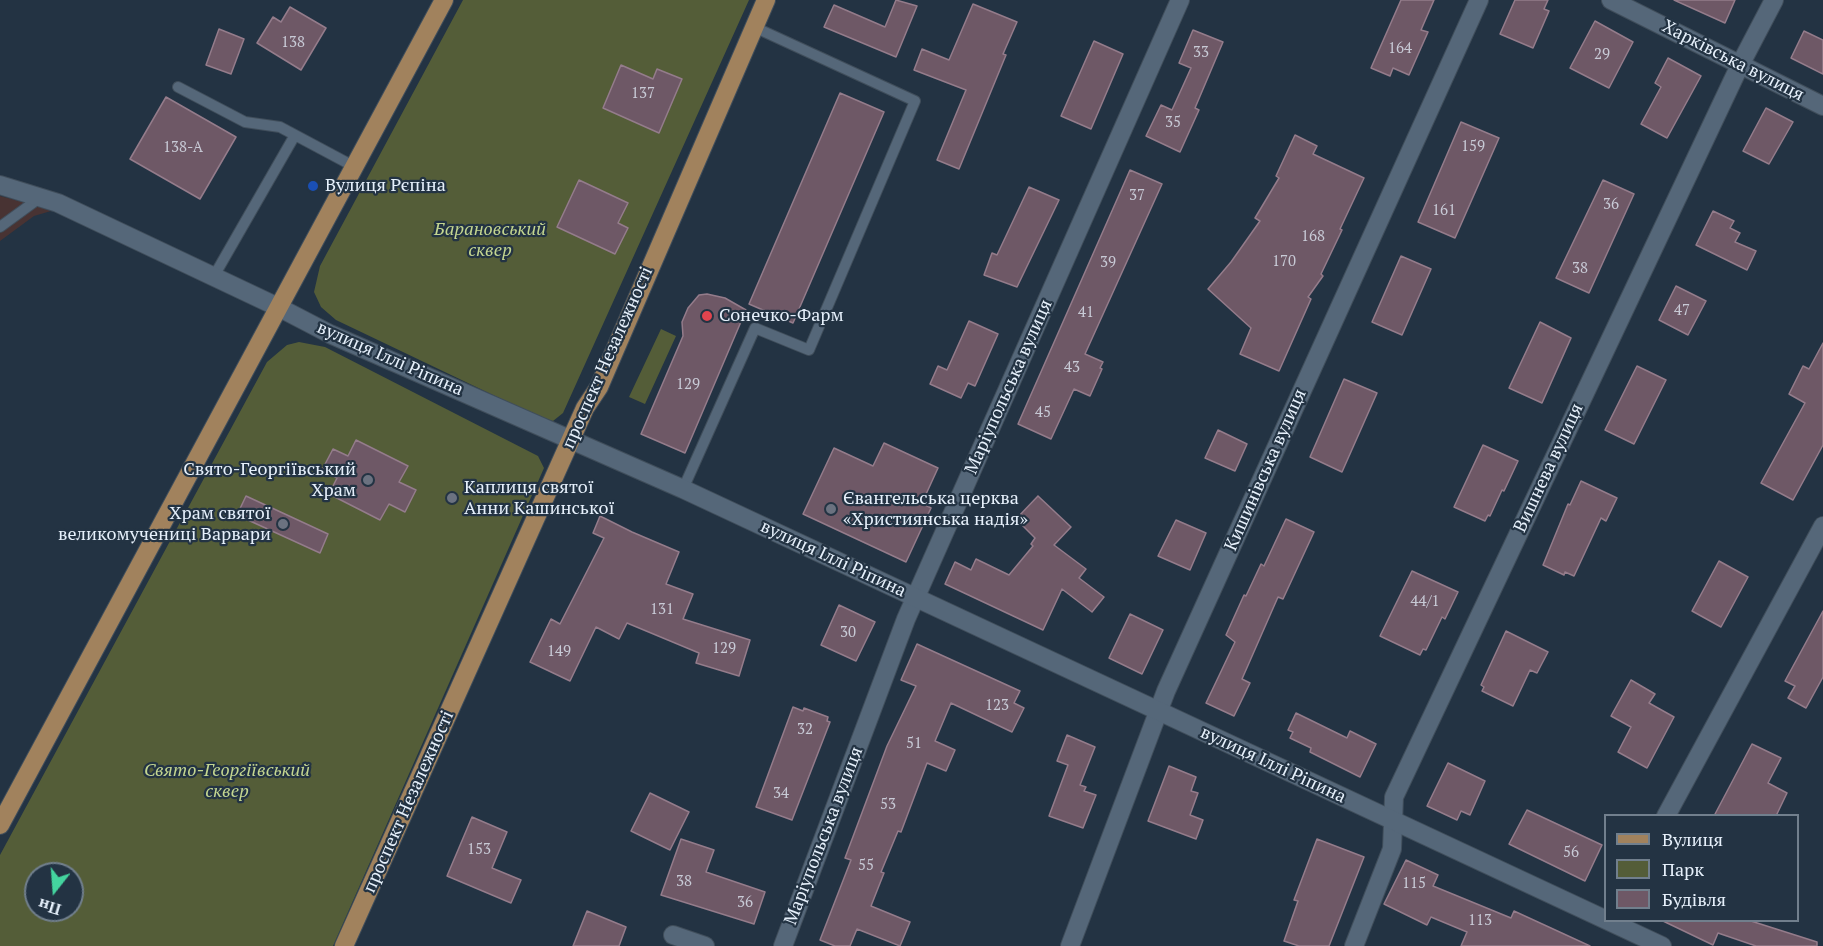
<!DOCTYPE html>
<meta charset="utf-8">
<style>
body{margin:0}
#map{position:relative;width:1823px;height:946px;overflow:hidden;background:#233343;font-family:"PT Serif",serif}
canvas{display:block}
.legend{position:absolute;left:1604px;top:814px;width:195px;height:108px;box-sizing:border-box;background:#233343;border:2px solid #717f8d;margin:0;padding:8px 10px;list-style:none;font-size:18px;color:#e6f0fb}
.legend li{display:flex;align-items:center;gap:12px;height:30px}
.legend b{width:30px;border:2px solid #717f8d}
.north{position:absolute;left:24px;top:862px;width:60px;height:60px;box-sizing:border-box;background:#233343;border:2px solid #717f8d;border-radius:50%;rotate:197deg;font-size:16px;font-weight:700;line-height:24px;text-align:center;color:#e6f0fb}
.north::after{content:'';display:block;margin:auto;width:21px;height:27px;background:#44d49f;clip-path:polygon(50% 0,100% 100%,50% 72%,0 100%)}
</style>
<div id="map">
<canvas width="1823" height="946"></canvas>
<ul class="legend">
<li><b style="height:8px;background:#a1825d"></b>Вулиця</li>
<li><b style="height:16px;background:#545d38"></b>Парк</li>
<li><b style="height:16px;background:#6e5866"></b>Будівля</li>
</ul>
<div class="north">Пн</div>
</div>
<script>
const g = document.querySelector('canvas').getContext('2d');
g.lineJoin = 'round';
function fill(path, color) { g.fillStyle = color; g.fill(path, 'evenodd'); }
const poly = rows => new Path2D(rows.map(r => 'M' + r).join(''));
function strokePath(path, color, width, dash) { g.strokeStyle = color; g.lineWidth = width; g.lineCap = dash ? 'butt' : 'round'; g.setLineDash(dash || []); g.stroke(path); }
function label(font, color, halo, rows, align = 'center') {
  g.font = font + ' "PT Serif",serif'; g.lineWidth = 4.5; g.setLineDash([]); g.textBaseline = 'middle'; g.strokeStyle = halo; g.fillStyle = color; for (const [text, x, y, turn = 0] of rows) {
    g.save(); g.translate(x, y); g.rotate((+turn || 0) * Math.PI / 180); g.textAlign = isNaN(turn) ? turn : align; if (halo) g.strokeText(text, 0, 0); g.fillText(text, 0, 0); g.restore();
  }
}
fill(poly([
 [0,196,31,204,51,211,34,216,0,241]
]), '#483333');
fill(poly([
 [463,0,749,0,563,413,553,421,539,417,336,320,321,307,314,292,320,266],
 [661,329,676,336,645,404,629,397],
 [299,342,325,347,538,456,544,468,333,946,0,946,0,855,267,362,287,345],
 [36,874,72,874,72,910,36,910]
]), '#545d38');
const building = poly([
 [896,0,917,6,896,57,824,27,834,5,885,27,896,0],
 [1401,0,1434,0,1421,30,1428,32,1409,75,1393,68,1390,76,1371,68,1401,0],
 [1515,0,1548,0,1544,9,1549,11,1533,48,1500,34,1515,0],
 [1674,0,1735,0,1725,23,1674,0],
 [973,4,1017,22,1003,54,1006,55,959,169,937,160,966,90,914,70,922,49,949,60,973,4],
 [290,7,326,28,301,70,257,43,273,17,281,22,290,7],
 [1595,21,1633,42,1609,88,1570,68,1595,21],
 [219,29,244,39,231,74,206,65,219,29],
 [1193,30,1223,42,1195,108,1199,110,1180,152,1146,136,1161,105,1172,110,1191,68,1179,63,1193,30],
 [1804,31,1823,40,1823,74,1791,58,1804,31],
 [1094,41,1123,54,1091,129,1061,116,1094,41],
 [1668,58,1701,76,1667,138,1641,124,1661,87,1655,83,1668,58],
 [621,65,653,79,657,69,682,79,659,133,603,108,621,65],
 [840,93,884,112,793,323,749,304,840,93],
 [166,97,236,137,200,199,130,159,166,97],
 [1766,108,1793,122,1769,164,1743,151,1766,108],
 [1461,122,1499,138,1455,238,1418,222,1461,122],
 [1295,135,1317,146,1313,154,1364,178,1340,229,1342,230,1321,274,1323,276,1308,297,1311,299,1279,371,1240,354,1251,328,1208,289,1231,262,1260,221,1255,218,1279,178,1276,176,1295,135],
 [1130,170,1162,184,1085,354,1103,362,1100,368,1102,369,1090,396,1074,389,1051,439,1018,424,1130,170],
 [579,180,628,203,618,223,628,228,615,254,557,227,579,180],
 [1603,180,1634,194,1589,293,1556,278,1603,180],
 [1029,187,1059,200,1017,287,984,275,992,253,997,255,1029,187],
 [1713,211,1734,221,1730,228,1740,233,1735,242,1756,251,1747,270,1696,245,1713,211],
 [1401,256,1431,269,1402,335,1372,322,1401,256],
 [1676,286,1706,301,1688,335,1659,320,1676,286],
 [707,294,725,298,746,310,685,453,641,434,683,336,682,322,688,308,699,295,707,294],
 [969,321,998,334,975,386,968,383,961,398,930,384,938,366,947,370,969,321],
 [1540,322,1571,338,1542,403,1509,388,1540,322],
 [1823,343,1823,445,1793,500,1761,483,1805,403,1789,394,1803,366,1809,369,1823,343],
 [1637,366,1666,380,1634,444,1605,430,1637,366],
 [1344,379,1377,393,1342,472,1310,457,1344,379],
 [1218,430,1247,444,1235,471,1205,458,1218,430],
 [356,440,408,466,399,482,416,490,405,512,389,504,380,520,329,494,337,478,322,470,333,449,348,456,356,440],
 [884,443,938,468,922,503,931,508,906,562,803,514,834,448,873,466,884,443],
 [1483,445,1518,461,1504,491,1502,490,1490,516,1488,515,1485,521,1454,507,1483,445],
 [1581,481,1617,498,1606,521,1601,518,1574,576,1565,572,1564,575,1543,565,1568,504,1570,505,1581,481],
 [246,496,328,534,320,553,237,515,246,496],
 [1038,496,1071,527,1054,545,1086,569,1079,578,1104,597,1092,612,1062,589,1043,630,945,584,955,562,971,570,976,559,1009,575,1033,546,1031,544,1035,538,1016,519,1038,496],
 [600,516,632,532,679,552,666,584,693,594,683,619,750,640,739,676,696,663,699,653,627,623,619,639,596,627,570,681,530,662,551,619,560,624,604,538,593,533,600,516],
 [1286,519,1314,532,1283,599,1278,597,1242,679,1250,683,1234,716,1206,703,1235,642,1226,635,1244,595,1246,596,1261,564,1264,566,1286,519],
 [1176,520,1206,533,1190,570,1158,556,1176,520],
 [1719,561,1748,577,1721,627,1692,611,1719,561],
 [1412,571,1458,592,1445,619,1442,617,1426,650,1423,649,1420,655,1380,636,1412,571],
 [839,605,875,622,856,661,821,645,839,605],
 [1823,611,1823,677,1806,708,1788,698,1795,686,1785,681,1823,611],
 [1130,614,1163,630,1142,674,1109,658,1130,614],
 [1506,631,1548,652,1537,673,1530,670,1513,706,1482,691,1484,687,1481,685,1506,631],
 [917,644,1020,691,1014,703,1024,708,1012,732,951,703,935,741,955,750,946,771,927,763,901,832,898,831,881,872,884,873,871,906,910,922,900,946,857,929,850,946,835,946,820,940,851,860,845,858,887,746,916,686,901,680,917,644],
 [1631,680,1655,694,1649,703,1674,717,1647,768,1618,752,1631,727,1611,716,1631,680],
 [793,707,803,711,804,708,828,717,827,721,830,722,792,820,756,807,793,707],
 [1296,713,1347,738,1350,731,1376,744,1360,777,1310,752,1311,748,1290,738,1293,732,1288,730,1296,713],
 [1067,735,1095,747,1080,785,1086,787,1084,791,1096,795,1083,828,1049,816,1068,765,1057,761,1067,735],
 [1752,744,1781,758,1768,783,1787,793,1776,816,1714,816,1752,744],
 [1448,763,1485,781,1470,815,1461,811,1457,820,1427,806,1448,763],
 [1169,766,1196,777,1191,791,1198,793,1190,815,1203,820,1196,839,1148,821,1169,766],
 [650,793,689,812,670,850,631,831,650,793],
 [1527,810,1602,845,1585,881,1509,844,1527,810],
 [472,817,507,832,492,868,521,880,511,903,447,876,472,817],
 [681,839,714,850,706,872,765,892,754,924,661,895,681,839],
 [1317,839,1364,857,1329,946,1299,946,1284,941,1298,901,1294,900,1317,839],
 [1406,860,1438,875,1433,886,1511,918,1514,911,1590,946,1461,946,1467,932,1431,917,1427,925,1384,904,1406,860],
 [587,911,626,927,619,946,573,946,587,911],
 [1663,921,1751,921,1817,942,1817,946,1756,946,1718,933,1713,945,1663,921]
]);
fill(building, '#6e5866');
strokePath(building, '#947c8b', 1.5);
const service = poly([
 [178,87,245,122,280,127,355,167],
 [0,227,41,197],
 [214,276,295,135],
 [683,489,755,328,809,350,915,101,754,27]
]);
const minor = poly([
 [1611,0,1823,106],
 [0,185,58,203,280,308],
 [1666,816,1823,526],
 [673,935,705,946],
 [783,946,906,619,1180,0],
 [1070,946,1166,691,1479,0],
 [1354,946,1392,849,1394,797,1740,65,1774,0]
]);
const tertiary = poly([
 [280,308,330,334,683,489,1662,946]
]);
const primary = poly([
 [0,825,444,0],
 [344,946,585,408,599,387,766,0]
]);
strokePath(service, '#404e5b', 12);
strokePath(minor, '#404e5b', 20);
strokePath(tertiary, '#404e5b', 20);
strokePath(primary, '#404e5b', 20);
strokePath(service, '#556779', 10);
strokePath(minor, '#556779', 18);
strokePath(tertiary, '#556779', 18);
strokePath(primary, '#a1825d', 18);
for (const [x, y, r, color] of [
 [313,186,6,"#1a4fb4"],
 [707,316,6,"#e0444e"],
 [368,480,6,"#6b7280"],
 [452,498,6,"#6b7280"],
 [831,509,6,"#6b7280"],
 [283,524,6,"#6b7280"]
]) { const dot = new Path2D(); dot.arc(x, y, r, 0, 2 * Math.PI); g.fillStyle = color; g.fill(dot); strokePath(dot, '#233343', 2); }
label('15px', '#c8cad6', null, [
 ["138",293,43],
 ["164",1400,49],
 ["33",1201,53],
 ["29",1602,55],
 ["137",643,94],
 ["35",1173,123],
 ["159",1473,147],
 ["138-А",183,148],
 ["37",1137,196],
 ["36",1611,205],
 ["161",1444,211],
 ["168",1313,237],
 ["170",1284,262],
 ["39",1108,263],
 ["38",1580,269],
 ["47",1682,311],
 ["41",1086,313],
 ["43",1072,368],
 ["129",688,385],
 ["45",1043,413],
 ["44/1",1425,602],
 ["131",662,610],
 ["30",848,633],
 ["129",724,649],
 ["149",559,652],
 ["123",997,706],
 ["32",805,730],
 ["51",914,744],
 ["34",781,794],
 ["53",888,805],
 ["153",479,850],
 ["56",1571,853],
 ["55",866,866],
 ["38",684,882],
 ["115",1414,884],
 ["36",745,903],
 ["113",1480,921]
]);
label('18px', '#e6f0fb', '#233343', [
 ["Харківська вулиця",1733,61,27],
 ["проспект Незалежності",608,358,-66],
 ["вулиця Іллі Ріпина",390,359,24],
 ["Маріупольська вулиця",1009,387,-66],
 ["Вишнева вулиця",1549,468,-65],
 ["Кишинівська вулиця",1266,470,-66],
 ["вулиця Іллі Ріпина",833,559,25],
 ["вулиця Іллі Ріпина",1273,765,25],
 ["проспект Незалежності",409,802,-66],
 ["Маріупольська вулиця",824,836,-69]
]);
label('18px', '#e6f0fb', '#233343', [
 ["Вулиця Рєпіна",325,186],
 ["Сонечко-Фарм",719,316],
 ["Свято-Георгіївський",356,470,"right"],
 ["Храм",356,491,"right"],
 ["Каплиця cвятої",464,488],
 ["Анни Кашинської",464,509],
 ["Євангельська церква",843,499],
 ["«Християнська надія»",843,520],
 ["Храм святої",271,514,"right"],
 ["великомучениці Варвари",271,535,"right"]
], 'left');
label('italic 18px', '#c4d690', '#233343', [
 ["Барановський",490,230],
 ["сквер",490,251],
 ["Свято-Георгіївський",227,771],
 ["сквер",227,792]
]);
</script>
